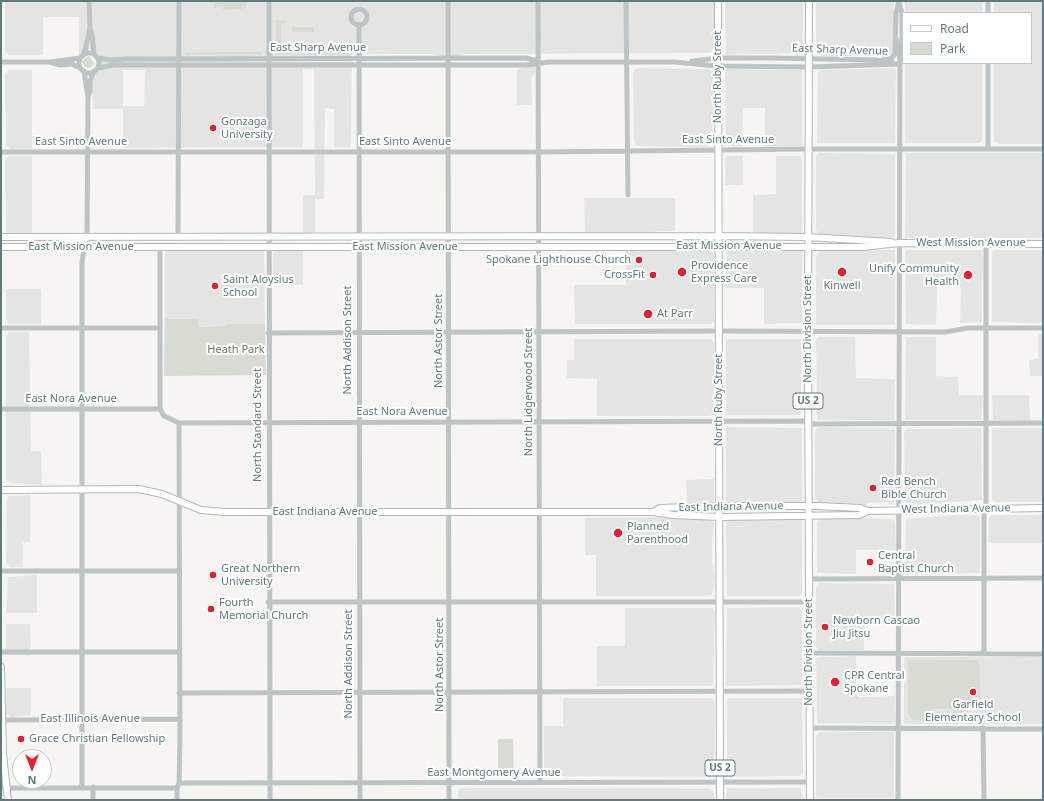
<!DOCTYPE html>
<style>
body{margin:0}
#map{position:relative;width:1044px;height:801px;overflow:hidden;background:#f6f5f2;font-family:"Noto Sans",sans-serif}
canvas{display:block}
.frame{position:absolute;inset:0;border:2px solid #5f7b7f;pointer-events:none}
.legend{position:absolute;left:902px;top:12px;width:130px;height:52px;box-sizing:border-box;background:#fff;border:1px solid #bfcacc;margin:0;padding:5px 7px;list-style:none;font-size:12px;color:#5f7b7f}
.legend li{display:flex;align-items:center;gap:8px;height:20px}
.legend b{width:20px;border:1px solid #bfcacc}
.north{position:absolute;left:12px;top:749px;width:40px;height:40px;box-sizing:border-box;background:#fff;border:1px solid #bfcacc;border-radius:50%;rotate:180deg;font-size:11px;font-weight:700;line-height:16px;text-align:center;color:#5f7b7f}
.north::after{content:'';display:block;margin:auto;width:14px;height:18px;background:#ed1b30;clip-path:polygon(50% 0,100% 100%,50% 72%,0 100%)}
</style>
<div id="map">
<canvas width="1044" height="801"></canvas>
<div class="frame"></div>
<ul class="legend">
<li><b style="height:5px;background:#fff"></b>Road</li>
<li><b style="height:11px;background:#d8dbd1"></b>Park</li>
</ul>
<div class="north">N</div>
</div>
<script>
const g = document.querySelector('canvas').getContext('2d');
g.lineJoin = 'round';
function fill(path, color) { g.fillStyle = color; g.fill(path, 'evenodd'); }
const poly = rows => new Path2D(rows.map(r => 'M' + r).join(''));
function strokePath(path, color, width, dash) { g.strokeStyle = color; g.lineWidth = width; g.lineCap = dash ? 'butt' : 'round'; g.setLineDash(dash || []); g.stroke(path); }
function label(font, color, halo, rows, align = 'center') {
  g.font = font + ' "Noto Sans",sans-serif'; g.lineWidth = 4; g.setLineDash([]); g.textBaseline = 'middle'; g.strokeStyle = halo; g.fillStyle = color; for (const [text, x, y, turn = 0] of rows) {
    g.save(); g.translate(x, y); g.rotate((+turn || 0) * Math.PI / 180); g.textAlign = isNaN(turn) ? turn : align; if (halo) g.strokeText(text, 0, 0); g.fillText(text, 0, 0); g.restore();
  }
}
fill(poly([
 [5,1,714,1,714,47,711,52,705,53,465,54,459,56,439,56,432,54,352,54,351,147,334,147,334,109,325,108,324,199,315,199,315,234,303,234,303,195,315,195,314,69,303,69,303,147,123,148,123,109,93,109,92,83,95,74,101,69,100,55,79,55,79,17,43,17,43,55,9,55,5,51],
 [123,70,145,70,144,106,123,106],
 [725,1,803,1,803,55,796,56,793,53,726,55],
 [816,1,894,1,894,52,891,56,822,56,818,54,816,51],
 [905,1,983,1,982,13,905,13],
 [994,1,1043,1,1043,144,999,144,994,141,994,63,1031,63,1031,13,994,13],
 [905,63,982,63,982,140,980,143,905,143],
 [529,67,535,67,535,73,531,78,532,105,517,105,517,69],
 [637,68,709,69,712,71,714,75,714,112,710,145,707,147,637,146,634,141,633,73],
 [893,68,896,70,895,143,817,143,818,72,823,70],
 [725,69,802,70,802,146,765,147,765,108,743,108,742,147,726,146],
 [9,70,32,70,32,149,10,149,6,145,5,74],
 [819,153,895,154,895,236,892,238,853,237,822,235,817,233,816,229,816,156],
 [906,153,1043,153,1043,238,905,238],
 [9,156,32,156,32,235,9,235,6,232,5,160],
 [727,156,743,156,743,185,726,185,725,157],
 [776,156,800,156,802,158,802,234,753,234,753,195,776,194],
 [584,198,675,198,675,231,585,234],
 [625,249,710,250,714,255,714,322,710,324,575,324,574,285,626,285],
 [727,249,802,251,802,323,764,324,764,288,725,288],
 [169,250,264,251,265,324,228,324,225,326,198,327,198,319,165,319,165,253],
 [276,250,303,250,303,285,273,285,273,254],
 [823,250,895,250,895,325,817,325,816,323,816,258,817,254],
 [906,250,983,250,982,322,960,323,961,288,959,286,937,285,936,325,906,324,905,252],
 [994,250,1043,250,1043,323,992,322,992,252],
 [6,289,41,289,41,324,8,324,6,319],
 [9,332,29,332,31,451,41,451,42,485,10,483,6,479,6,336],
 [1038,334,1043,334,1043,376,1030,376,1029,360,1038,359],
 [819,337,855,337,856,378,895,379,894,420,817,420,816,339],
 [906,337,936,337,936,376,958,377,959,395,983,395,982,420,905,420],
 [574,339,711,339,714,344,714,414,710,416,597,416,597,379,567,378,567,360,574,360],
 [728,339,801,339,801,415,726,415,726,340],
 [992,395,1029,395,1030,421,993,420],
 [728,427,802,428,802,503,726,503,726,428],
 [821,427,895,429,894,503,891,505,888,502,869,503,866,505,822,504,817,501,815,497,815,432,816,429],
 [910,428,913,429,981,428,982,500,910,505,905,503,904,432,906,429],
 [992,428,1043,428,1043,502,996,502,992,500],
 [714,479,714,499,712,502,709,504,687,505,686,480],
 [30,495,30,542,23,542,23,567,10,567,6,562,7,498,9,496],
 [955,515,977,515,980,517,980,573,905,574,906,519],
 [992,515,1043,515,1043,543,989,543,989,519],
 [659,517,711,520,714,523,712,543,712,563,715,577,713,594,710,596,596,596,596,555,585,555,585,518],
 [857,518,893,519,895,522,896,550,856,550,856,574,817,573,817,522,821,519],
 [728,519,802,520,802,594,799,596,727,596,726,520],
 [37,575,37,613,6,613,8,577],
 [819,583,894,584,895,621,864,621,864,650,818,650,816,648,816,586],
 [799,607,802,611,802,685,726,686,727,608],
 [625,608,712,608,715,613,713,685,710,686,597,686,597,646,625,646],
 [6,624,30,624,31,655,6,655],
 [856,656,856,691,858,697,895,696,895,723,892,724,817,723,816,658,820,657],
 [905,657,1043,657,1043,724,906,724,904,723,904,660],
 [6,688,31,688,31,715,11,717,6,714],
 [563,698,712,698,715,703,714,773,709,777,546,776,544,773,544,726,563,726],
 [727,698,802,698,803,773,801,776,727,777],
 [819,732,894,732,894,798,819,798,816,797,816,735],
 [461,788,708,788,714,792,714,800,458,800,458,791],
 [727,788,799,788,802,790,803,800,726,800]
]), '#e4e5e3');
fill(poly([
 [214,1,246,1,246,8,243,8,242,2,242,9,223,10,223,7,214,8],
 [276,20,287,21,286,23,281,24,281,43,284,47,321,48,326,45,331,47,331,51,276,51],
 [292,27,314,27,314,32,292,32],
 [262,52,260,56,256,54,191,54,186,56,185,54,185,53],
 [276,52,349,52,349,54,282,54,278,55],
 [89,56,95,64,89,68,85,67,82,62,85,58],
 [165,319,198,319,198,327,225,326,227,324,265,324,266,375,164,376],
 [908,660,979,660,981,709,931,709,931,720,913,720,908,714],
 [953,710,968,710,968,721,953,721],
 [498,739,513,739,514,776,498,777]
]), '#d8dbd1');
const major = poly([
 [718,1,720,800],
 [809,1,808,347,810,800],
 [1,237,720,236,808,237,891,242],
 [57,244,80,242,87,238],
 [1,247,862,247,899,243,1043,244],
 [1,490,139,489,162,494,201,510,224,512,653,512,673,515,720,517,859,515,868,511],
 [653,512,660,508,719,506,818,506,860,508,868,511,1043,508],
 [1,667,3,754,8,800]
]);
strokePath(major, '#afb8ba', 8);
strokePath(poly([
 [269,1,270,800],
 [448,1,449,800],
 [538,1,540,782],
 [626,1,628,195],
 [988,1,988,13],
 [899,3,902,13,902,57],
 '351 17a8 8 0 1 1 16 0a8 8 0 1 1-16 0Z',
 [359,24,360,800],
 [90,29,92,35,94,54],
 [896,39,899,49,900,64,898,800],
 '79 63a10 10 0 1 1 20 0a10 10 0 1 1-20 0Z',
 [84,54,90,29,89,1],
 [98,58,110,60,127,59,526,58,537,61],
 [884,59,891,59,895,54,896,13,899,1],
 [692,61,718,58,772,58,875,60,892,62],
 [1,62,50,62,60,65,72,64,80,68],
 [51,62,80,58],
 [98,68,113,65,527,65,549,62,674,62,718,66,808,67,900,64],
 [84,71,88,97,87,238],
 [88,97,90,91,90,81,94,71],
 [988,148,988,63],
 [1,152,539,152,808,149,1043,149],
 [178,238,179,1],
 [1,328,160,328],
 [268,333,720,331,945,332,968,328,1043,328],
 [1,409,160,409,164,416,179,423,808,421],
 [160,409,160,247],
 [808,424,1043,423],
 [984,508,984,653],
 [986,508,986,244],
 [1,571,179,571],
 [809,579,1043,578],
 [268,602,809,602],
 [1,652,179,652],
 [810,653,1043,654],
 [179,693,810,691],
 [3,720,179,719],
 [809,728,1043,729],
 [983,728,984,800],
 [179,783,809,782],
 [82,787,82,263,84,247],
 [1,788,177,788],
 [93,800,93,787],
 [177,800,177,788,179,783,180,739,179,423]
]), '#bcc4c5', 5);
strokePath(major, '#fff', 6);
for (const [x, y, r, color] of [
 [213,128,4,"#ed1b30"],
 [639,260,4,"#ed1b30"],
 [682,272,5,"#ed1b30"],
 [842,272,5,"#ed1b30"],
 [653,275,4,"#ed1b30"],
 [968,275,5,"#ed1b30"],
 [215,286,4,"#ed1b30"],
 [648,314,5,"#ed1b30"],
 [873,488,4,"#ed1b30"],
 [618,533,5,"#ed1b30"],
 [870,562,4,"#ed1b30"],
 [213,575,4,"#ed1b30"],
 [211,609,4,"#ed1b30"],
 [825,627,4,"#ed1b30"],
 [835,682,5,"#ed1b30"],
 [973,692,4,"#ed1b30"],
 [21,739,4,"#ed1b30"]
]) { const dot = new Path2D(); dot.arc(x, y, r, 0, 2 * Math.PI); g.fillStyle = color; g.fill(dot); strokePath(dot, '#fff', 1.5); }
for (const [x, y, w] of [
 [808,401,30],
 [720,768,30]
]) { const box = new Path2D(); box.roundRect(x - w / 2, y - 8, w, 16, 3); g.fillStyle = '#fff'; g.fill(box); strokePath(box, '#5f7b7f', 1); }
label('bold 10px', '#5f7b7f', null, [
 ["US 2",808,401],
 ["US 2",720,768]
]);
label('11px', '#5f7b7f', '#fff', [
 ["East Sharp Avenue",318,48],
 ["East Sharp Avenue",840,50,2],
 ["North Ruby Street",718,77,-90],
 ["East Sinto Avenue",728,140],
 ["East Sinto Avenue",81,142],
 ["East Sinto Avenue",405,142],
 ["West Mission Avenue",971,243],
 ["East Mission Avenue",729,246],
 ["East Mission Avenue",81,247],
 ["East Mission Avenue",405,247],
 ["North Division Street",808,329,-90],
 ["North Addison Street",348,340,-90],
 ["North Astor Street",439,341,-90],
 ["North Lidgerwood Street",529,392,-90],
 ["East Nora Avenue",71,399],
 ["North Ruby Street",719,400,-90],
 ["East Nora Avenue",402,412],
 ["North Standard Street",258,425,-90],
 ["East Indiana Avenue",731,507,-1],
 ["West Indiana Avenue",956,509,-1],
 ["East Indiana Avenue",325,512],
 ["North Division Street",809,652,-90],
 ["North Addison Street",349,664,-90],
 ["North Astor Street",440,665,-90],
 ["East Illinois Avenue",90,719],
 ["East Montgomery Avenue",494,773]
]);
label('11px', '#5f7b7f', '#fff', [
 ["Gonzaga",221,122],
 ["University",221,135],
 ["Spokane Lighthouse Church",631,260,"right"],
 ["Providence",691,266],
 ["Express Care",691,279],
 ["Unify Community",959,269,"right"],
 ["Health",959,282,"right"],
 ["CrossFit",645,275,"right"],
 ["Saint Aloysius",223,280],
 ["School",223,293],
 ["Kinwell",842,286,"center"],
 ["At Parr",657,314],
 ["Red Bench",881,482],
 ["Bible Church",881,495],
 ["Planned",627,527],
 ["Parenthood",627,540],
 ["Central",878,556],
 ["Baptist Church",878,569],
 ["Great Northern",221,569],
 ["University",221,582],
 ["Fourth",219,603],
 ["Memorial Church",219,616],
 ["Newborn Cascao",833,621],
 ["Jiu Jitsu",833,634],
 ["CPR Central",844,676],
 ["Spokane",844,689],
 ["Garfield",973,705,"center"],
 ["Elementary School",973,718,"center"],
 ["Grace Christian Fellowship",29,739]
], 'left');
label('11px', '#6b775e', '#fff', [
 ["Heath Park",236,350]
]);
</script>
